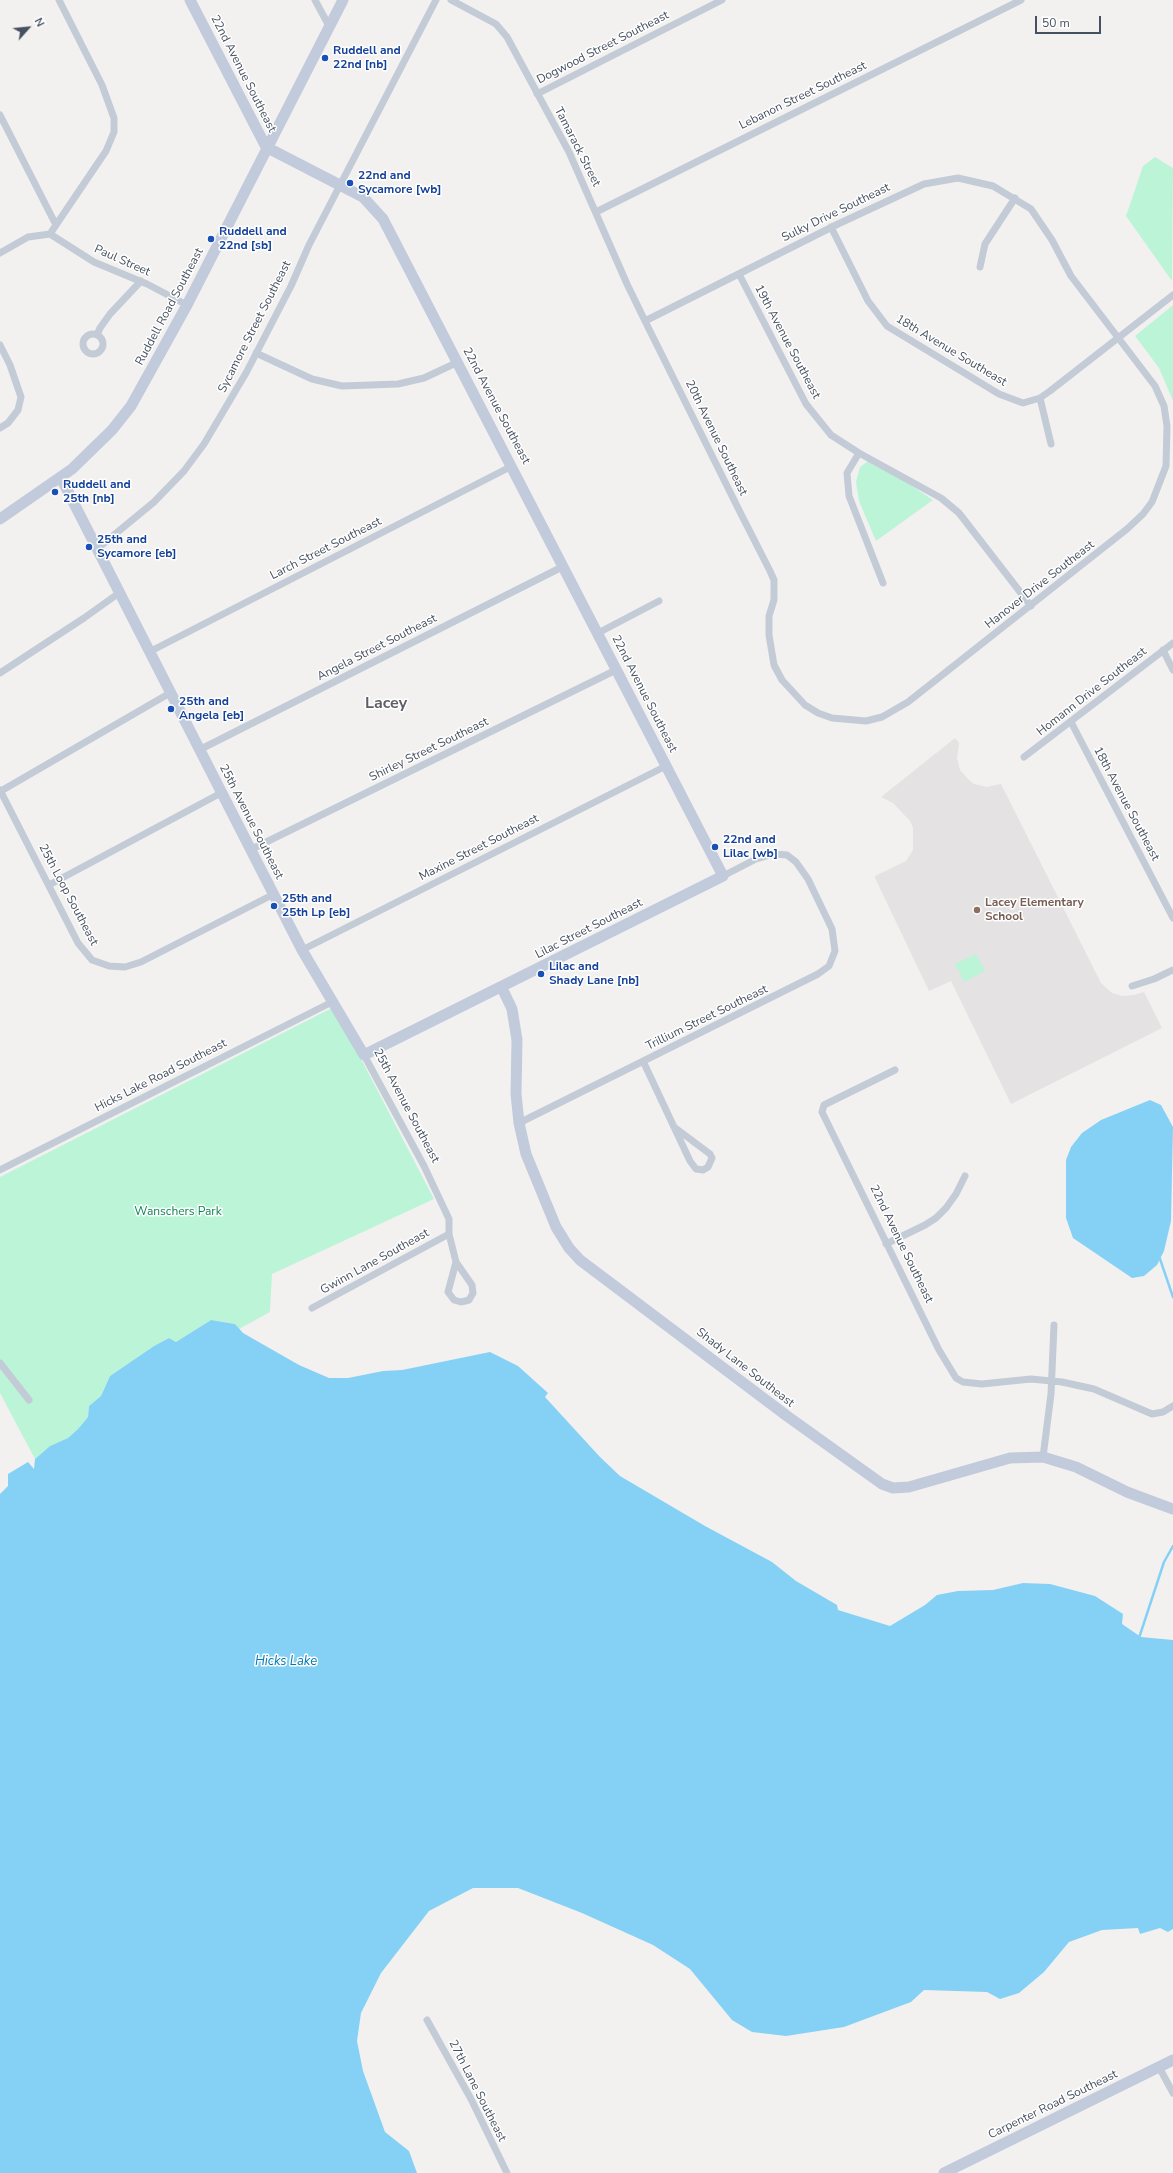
<!DOCTYPE html>
<style>
body{margin:0}
#map{position:relative;width:1173px;height:2173px;overflow:hidden;background:#f3f1f0;font-family:"Nunito Sans",sans-serif}
canvas{display:block}
.north{position:absolute;left:8px;top:8px;width:40px;height:40px;-webkit-text-stroke:3px #fff;paint-order:stroke;rotate:63deg;font-size:11px;font-weight:700;line-height:16px;text-align:center;color:#465160}
.north::after{content:'';display:block;margin:auto;width:14px;height:18px;background:#465160;clip-path:polygon(50% 0,100% 100%,50% 72%,0 100%)}
.scale{position:absolute;left:1035px;top:16px;width:66px;height:18px;box-sizing:border-box;border:2px solid #465160;border-top:0;padding-left:5px;font-size:12px;line-height:14px;white-space:nowrap;color:#465160;-webkit-text-stroke:3px #fff;paint-order:stroke}
</style>
<div id="map">
<canvas width="1173" height="2173"></canvas>
<div class="north">N</div>
<div class="scale">50 m</div>
</div>
<script>
const g = document.querySelector('canvas').getContext('2d');
g.lineJoin = 'round';
function fill(path, color) { g.fillStyle = color; g.fill(path, 'evenodd'); }
const poly = rows => new Path2D(rows.map(r => 'M' + r).join(''));
function strokePath(path, color, width, dash) { g.strokeStyle = color; g.lineWidth = width; g.lineCap = dash ? 'butt' : 'round'; g.setLineDash(dash || []); g.stroke(path); }
function label(font, color, halo, rows, align = 'center') {
  g.font = font + ' "Nunito Sans",sans-serif'; g.lineWidth = 3; g.setLineDash([]); g.textBaseline = 'middle'; g.strokeStyle = halo; g.fillStyle = color; for (const [text, x, y, turn = 0] of rows) {
    g.save(); g.translate(x, y); g.rotate((+turn || 0) * Math.PI / 180); g.textAlign = isNaN(turn) ? turn : align; if (halo) g.strokeText(text, 0, 0); g.fillText(text, 0, 0); g.restore();
  }
}
fill(poly([
 [955,738,959,743,957,758,960,770,969,780,974,784,987,787,1001,784,1101,983,1112,993,1122,996,1134,995,1144,992,1162,1028,1011,1104,951,981,929,991,875,878,875,876,906,861,913,850,913,828,910,821,893,803,881,797]
]), '#e4e2e2');
fill(poly([
 [1155,157,1173,168,1172,281,1126,216,1143,166],
 [1173,305,1173,401,1159,368,1135,336],
 [868,461,885,468,933,500,876,541,859,501,856,482,860,467],
 [976,954,985,971,964,982,955,964],
 [334,1007,434,1199,272,1274,270,1312,239,1329,235,1324,211,1320,176,1342,169,1338,154,1346,110,1376,101,1396,89,1406,88,1417,78,1429,68,1438,50,1446,35,1459,0,1393,0,1177]
]), '#bcf4d8');
fill(poly([
 [1150,1100,1161,1105,1173,1127,1171,1221,1164,1251,1157,1265,1144,1276,1132,1278,1073,1238,1066,1218,1066,1160,1071,1147,1082,1133,1101,1120],
 [211,1320,235,1324,243,1333,299,1365,329,1378,348,1378,383,1371,402,1370,490,1352,518,1366,548,1393,545,1397,600,1457,620,1476,705,1526,772,1562,796,1581,837,1605,838,1610,890,1626,925,1605,937,1595,958,1591,993,1590,1023,1583,1050,1584,1095,1596,1123,1614,1122,1624,1141,1637,1173,1640,1173,1929,1168,1932,1160,1928,1140,1934,1138,1928,1102,1930,1069,1942,1044,1972,1019,1993,1000,1999,987,1992,924,1990,911,2002,844,2027,786,2036,752,2032,732,2020,690,1969,653,1945,582,1913,518,1888,473,1888,429,1911,381,1973,361,2013,357,2041,363,2071,385,2132,409,2151,417,2173,0,2173,0,1494,8,1486,8,1474,28,1462,34,1469,35,1459,50,1446,68,1438,78,1429,88,1417,89,1406,101,1396,110,1376,154,1346,169,1338,176,1342]
]), '#85d1f5');
strokePath(poly([
 [1159,1256,1173,1297],
 [1139,1638,1164,1562,1173,1546]
]), '#85d1f5', 2.5);
strokePath(poly([
 [315,0,329,26],
 [451,0,496,24,507,37,569,152,627,284,645,321,741,514,770,571,774,580,774,600,769,616,769,635,774,665,782,680,805,705,818,713,832,718,866,721,882,717,908,702,1127,529,1143,514,1152,502,1166,466,1167,426,1164,406,1155,386,1071,276,1052,240,1031,209,993,186,958,178,924,184,838,224,645,321],
 [537,94,722,0],
 [0,115,56,225,50,234],
 [596,212,1021,0],
 [56,225,106,151,114,132,114,118,102,85,59,0],
 [831,227,868,301,887,326,999,394,1023,403,1040,398,1050,391,1173,295],
 [50,234,94,262,147,284,187,305],
 [0,253,28,237,50,234],
 [980,267,985,244,1015,198],
 [739,274,806,404,831,435,859,453,941,498,959,513,1031,606],
 '83 344a10 10 0 1 1 20 0a10 10 0 1 1-20 0Z',
 [97,335,100,328,110,314,141,281],
 [0,345,10,365,21,397,18,410,8,423,0,428],
 [256,353,312,379,342,386,398,384,424,378,458,362],
 [1040,398,1051,444],
 [859,453,847,473,849,496,883,583],
 [97,549,154,502,184,471,204,444,246,373,291,286,309,245,436,0],
 [598,633,659,601],
 [1163,650,1173,670],
 [149,652,512,466],
 [0,673,84,618,119,593],
 [1071,722,1173,918],
 [199,750,564,566],
 [1024,757,1173,643],
 [0,790,78,943,92,960,109,966,125,967,141,962,274,894],
 [1,791,170,693],
 [250,850,616,670],
 [49,885,221,793],
 [302,950,666,766],
 [1132,986,1154,979,1173,970],
 [364,1055,424,1166,449,1219,449,1234,456,1262,448,1292,454,1300,461,1302,469,1300,473,1293,472,1285,456,1262],
 [643,1061,690,1161,696,1169,703,1170,708,1167,712,1158,710,1154,674,1127],
 [895,1070,824,1105,822,1112,939,1350,956,1378,963,1382,982,1384,1031,1379,1062,1382,1094,1389,1152,1414,1163,1412,1173,1406],
 [519,1123,818,974,829,966,835,951,832,929,808,879,796,862,787,855,774,854,756,859,723,876],
 [0,1170,332,1002],
 [886,1244,925,1225,936,1218,946,1208,956,1194,965,1176],
 [312,1308,449,1234],
 [0,1363,29,1400],
 [1043,1457,1051,1394,1054,1325],
 [427,2020,471,2099,507,2173],
 [1159,2067,1173,2093]
]), '#c3cbd7', 7);
strokePath(poly([
 [61,478,302,950,364,1055,723,876,383,219,363,197,266,147,190,0],
 [0,519,72,469,112,430,131,406,187,305,343,0],
 [502,988,512,1009,517,1040,516,1094,519,1123,526,1154,556,1227,569,1248,580,1260,787,1416,882,1484,893,1488,909,1487,1010,1458,1043,1457,1076,1467,1127,1492,1173,1509],
 [944,2173,1173,2060]
]), '#c2cbdb', 11);
for (const [x, y, r, color] of [
 [325,58,4,"#1a4fb4"],
 [350,183,4,"#1a4fb4"],
 [211,239,4,"#1a4fb4"],
 [55,492,4,"#1a4fb4"],
 [89,547,4,"#1a4fb4"],
 [171,709,4,"#1a4fb4"],
 [715,847,4,"#1a4fb4"],
 [274,906,4,"#1a4fb4"],
 [977,910,4,"#8d6e63"],
 [541,974,4,"#1a4fb4"]
]) { const dot = new Path2D(); dot.arc(x, y, r, 0, 2 * Math.PI); g.fillStyle = color; g.fill(dot); strokePath(dot, '#fff', 1.5); }
label('12px', '#465160', '#fff', [
 ["Dogwood Street Southeast",603,48,-27],
 ["22nd Avenue Southeast",243,74,63],
 ["Lebanon Street Southeast",803,96,-26],
 ["Tamarack Street",577,147,63],
 ["Sulky Drive Southeast",836,213,-26],
 ["Paul Street",122,261,24],
 ["Ruddell Road Southeast",170,307,-62],
 ["Sycamore Street Southeast",255,327,-63],
 ["19th Avenue Southeast",787,342,62],
 ["18th Avenue Southeast",951,351,31],
 ["22nd Avenue Southeast",496,406,62],
 ["20th Avenue Southeast",716,438,64],
 ["Larch Street Southeast",326,549,-27],
 ["Hanover Drive Southeast",1040,585,-38],
 ["Angela Street Southeast",377,648,-27],
 ["Homann Drive Southeast",1092,692,-38],
 ["22nd Avenue Southeast",644,694,63],
 ["Shirley Street Southeast",429,750,-26],
 ["18th Avenue Southeast",1126,804,62],
 ["25th Avenue Southeast",251,822,63],
 ["Maxine Street Southeast",479,848,-27],
 ["25th Loop Southeast",68,895,62],
 ["Lilac Street Southeast",589,929,-27],
 ["Trillium Street Southeast",707,1018,-26],
 ["Hicks Lake Road Southeast",161,1076,-27],
 ["25th Avenue Southeast",406,1106,62],
 ["22nd Avenue Southeast",901,1244,64],
 ["Gwinn Lane Southeast",375,1262,-29],
 ["Shady Lane Southeast",745,1368,38],
 ["27th Lane Southeast",477,2091,63],
 ["Carpenter Road Southeast",1053,2105,-26]
]);
label('bold 12px', '#164399', '#fff', [
 ["Ruddell and",333,51],
 ["22nd [nb]",333,65],
 ["22nd and",358,176],
 ["Sycamore [wb]",358,190],
 ["Ruddell and",219,232],
 ["22nd [sb]",219,246],
 ["Ruddell and",63,485],
 ["25th [nb]",63,499],
 ["25th and",97,540],
 ["Sycamore [eb]",97,554],
 ["25th and",179,702],
 ["Angela [eb]",179,716],
 ["22nd and",723,840],
 ["Lilac [wb]",723,854],
 ["25th and",282,899],
 ["25th Lp [eb]",282,913],
 ["Lilac and",549,967],
 ["Shady Lane [nb]",549,981]
], 'left');
label('bold 12px', '#785e54', '#fff', [
 ["Lacey Elementary",985,903],
 ["School",985,917]
], 'left');
label('12px', '#0e8556', '#fff', [
 ["Wanschers Park",178,1212]
]);
label('italic 13px', '#0179b2', '#fff', [
 ["Hicks Lake",286,1662]
]);
label('bold 16px', '#5c6066', '#fff', [
 ["Lacey",386,704]
]);
</script>
